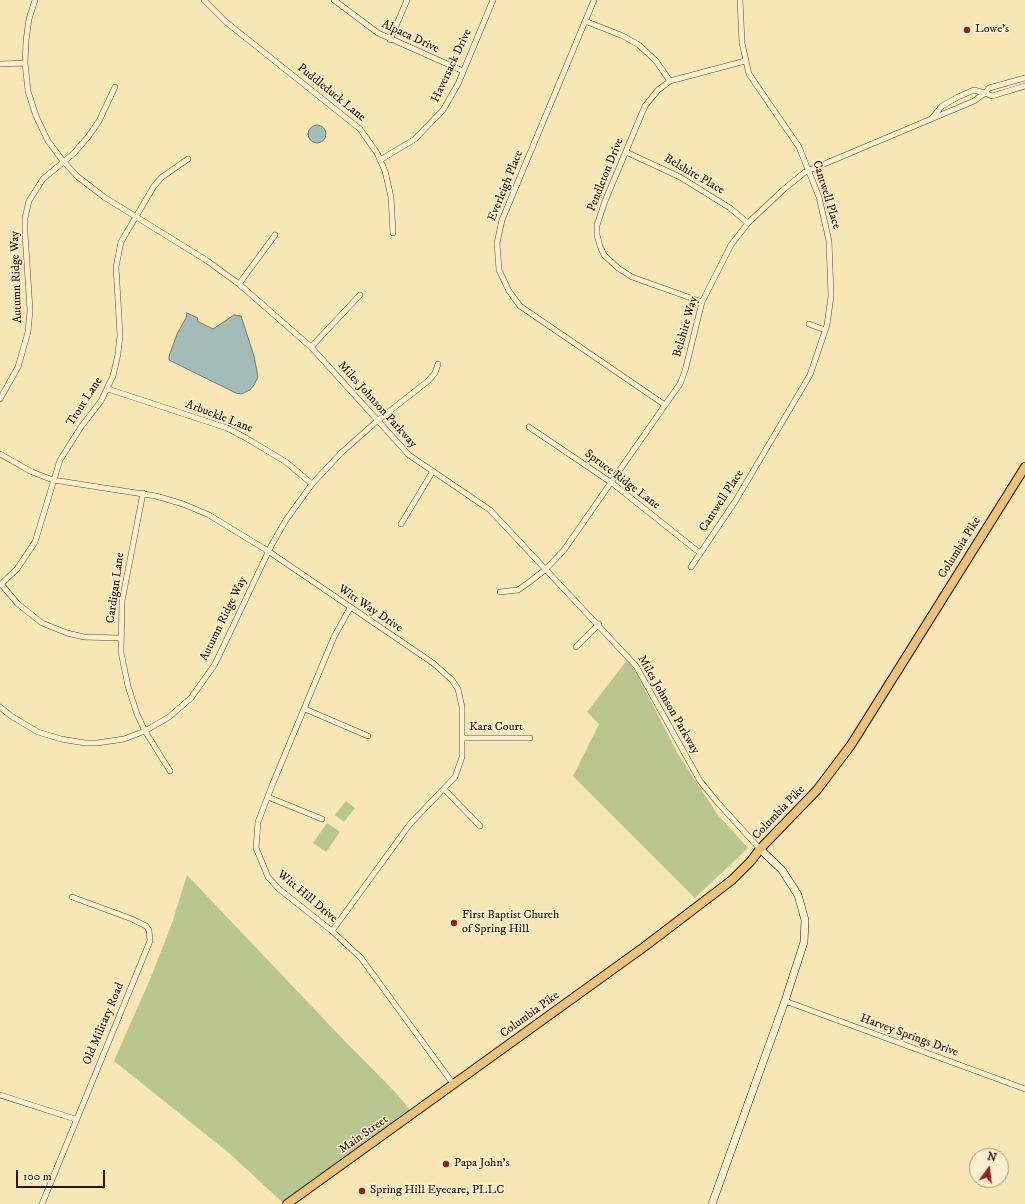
<!DOCTYPE html>
<style>
body{margin:0}
#map{position:relative;width:1025px;height:1204px;overflow:hidden;background:#f9e6b5;font-family:"IM FELL DW Pica",serif}
canvas{display:block}
.north{position:absolute;left:969px;top:1148px;width:40px;height:40px;box-sizing:border-box;background:#fbefcf;border:1px solid #a8977e;border-radius:50%;rotate:15deg;font-size:11px;font-weight:700;line-height:16px;text-align:center;color:#2c1205}
.north::after{content:'';display:block;margin:auto;width:14px;height:18px;background:#8f2418;clip-path:polygon(50% 0,100% 100%,50% 72%,0 100%)}
.scale{position:absolute;left:16px;top:1170px;width:89px;height:18px;box-sizing:border-box;border:2px solid #2c1205;border-top:0;padding-left:5px;font-size:12px;line-height:14px;white-space:nowrap;color:#2c1205;-webkit-text-stroke:3px #fbefcf;paint-order:stroke}
</style>
<div id="map">
<canvas width="1025" height="1204"></canvas>
<div class="north">N</div>
<div class="scale">100 m</div>
</div>
<script>
const g = document.querySelector('canvas').getContext('2d');
g.lineJoin = 'round';
function fill(path, color) { g.fillStyle = color; g.fill(path, 'evenodd'); }
const poly = rows => new Path2D(rows.map(r => 'M' + r).join(''));
function strokePath(path, color, width, dash) { g.strokeStyle = color; g.lineWidth = width; g.lineCap = dash ? 'butt' : 'round'; g.setLineDash(dash || []); g.stroke(path); }
function label(font, color, halo, rows, align = 'center') {
  g.font = font + ' "IM FELL DW Pica",serif'; g.lineWidth = 3; g.setLineDash([]); g.textBaseline = 'middle'; g.strokeStyle = halo; g.fillStyle = color; for (const [text, x, y, turn = 0] of rows) {
    g.save(); g.translate(x, y); g.rotate((+turn || 0) * Math.PI / 180); g.textAlign = isNaN(turn) ? turn : align; if (halo) g.strokeText(text, 0, 0); g.fillText(text, 0, 0); g.restore();
  }
}
fill(poly([
 [627,660,637,674,678,754,718,815,748,848,695,898,573,776,599,724,587,712],
 [346,801,355,808,344,822,335,815],
 [327,823,340,832,326,852,313,843],
 [187,875,338,1034,397,1094,410,1110,282,1202,229,1153,114,1061,151,977,172,923]
]), '#bac690');
const water = poly([
 '308 134a9 9 0 1 1 18 0a9 9 0 1 1-18 0Z',
 [187,313,198,318,197,321,213,329,234,315,241,316,254,356,258,377,254,385,250,390,241,394,236,393,169,360,169,356,177,334,186,318,187,313]
]);
fill(water, '#a4bcb9');
strokePath(water, '#747871', 1);
const minor = poly([
 [35,0,29,19,26,41,25,63,28,91,36,116,48,141,63,161,78,177,104,197,206,260,239,284,311,347,409,455,490,510,636,666,700,781,718,803,760,849],
 [204,0,226,22,360,129,377,153,385,171,391,197,393,233],
 [334,0,378,33,463,71],
 [594,0,502,220,497,243,499,270,509,291,520,306,665,405],
 [585,21,623,36,639,45,656,61,670,81],
 [390,40,407,0],
 [0,64,25,63],
 [932,118,942,106,958,97,974,90,985,93,989,88,1025,78],
 [626,152,680,177,730,208,748,223],
 [380,160,415,139,443,110,458,84,493,0],
 [239,284,275,235],
 [702,302,632,277,618,268,604,255,600,246,597,235,597,225,605,201,645,106,658,90,670,81,745,61],
 [809,324,825,330],
 [311,347,360,295],
 [108,389,227,428,246,438,286,462,312,484],
 [0,399,18,367,28,332,30,310,25,233,25,218,29,201,43,179,74,153,88,137,99,121,115,87],
 [529,427,612,483,700,553],
 [0,454,32,472,53,480,156,496,183,504,209,515,268,551,433,663,452,680,458,689,462,707,462,757,455,777,410,824,332,931],
 [143,493,122,601,121,652,128,686,137,714,145,731,170,771],
 [401,524,433,471],
 [691,567,736,500,810,375,827,325,831,296,829,241,819,197,799,147,749,74,742,43,740,0],
 [1,584,18,604,42,623,67,633,84,637,120,638],
 [0,585,17,569,35,542,60,460,81,427,101,401,113,376,118,354,120,335,116,267,121,242,154,186,162,177,188,159],
 [500,592,518,590,528,583,545,570,564,550,665,405,680,384,685,371,702,302,731,245,748,223,783,190,805,172,974,101,985,93,992,96,1025,86],
 [350,608,334,637,273,783,258,822,256,848,268,877,279,889,332,931,361,958,454,1085],
 [576,647,599,624],
 [0,707,11,716,38,732,61,739,85,743,97,743,124,739,145,731,169,717,191,698,215,664,271,546,286,520,312,484,341,453,377,421,428,381,435,373,438,364],
 [305,709,368,736],
 [463,738,530,738],
 [444,789,480,826],
 [268,797,322,819],
 [785,1001,1025,1089],
 [0,1095,75,1119],
 [42,1204,150,941,149,930,146,926,132,919,72,897]
]);
const secondary = poly([
 [712,1204,785,1001,804,942,805,920,798,895,782,870,760,849]
]);
const primary = poly([
 [287,1204,644,947,732,880,751,861,760,849,817,790,851,745,1025,467]
]);
strokePath(minor, '#5f4731', 6);
strokePath(secondary, '#2c1205', 8);
strokePath(primary, '#2c1205', 10);
strokePath(minor, '#fbefcf', 5);
strokePath(secondary, '#fbefcf', 7);
strokePath(primary, '#ecc37a', 8);
for (const [x, y, r, color] of [
 [967,30,4,"#8f2418"],
 [454,923,4,"#8f2418"],
 [446,1164,4,"#8f2418"],
 [362,1191,4,"#8f2418"]
]) { const dot = new Path2D(); dot.arc(x, y, r, 0, 2 * Math.PI); g.fillStyle = color; g.fill(dot); strokePath(dot, '#fbefcf', 1.5); }
label('12px', '#2c1205', '#fbefcf', [
 ["Lowe's",975,30],
 ["First Baptist Church",462,916],
 ["of Spring Hill",462,930],
 ["Papa John's",454,1164],
 ["Spring Hill Eyecare, PLLC",370,1191]
], 'left');
label('12px', '#2c1205', '#fbefcf', [
 ["Alpaca Drive",410,37,25],
 ["Haversack Drive",452,66,-65],
 ["Puddleduck Lane",331,93,39],
 ["Pendleton Drive",606,175,-68],
 ["Belshire Place",694,175,30],
 ["Everleigh Place",506,186,-68],
 ["Cantwell Place",826,195,73],
 ["Autumn Ridge Way",17,277,-92],
 ["Belshire Way",686,327,-74],
 ["Trout Lane",85,402,-57],
 ["Miles Johnson Parkway",377,405,48],
 ["Arbuckle Lane",219,417,21],
 ["Spruce Ridge Lane",622,480,37],
 ["Cantwell Place",722,501,-57],
 ["Columbia Pike",960,548,-58],
 ["Cardigan Lane",116,588,-82],
 ["Witt Way Drive",370,609,34],
 ["Autumn Ridge Way",224,619,-64],
 ["Miles Johnson Parkway",668,705,60],
 ["Kara Court",496,728],
 ["Columbia Pike",779,813,-46],
 ["Witt Hill Drive",307,897,40],
 ["Columbia Pike",530,1015,-36],
 ["Old Military Road",104,1024,-67],
 ["Harvey Springs Drive",909,1036,20],
 ["Main Street",364,1135,-35]
]);
</script>
